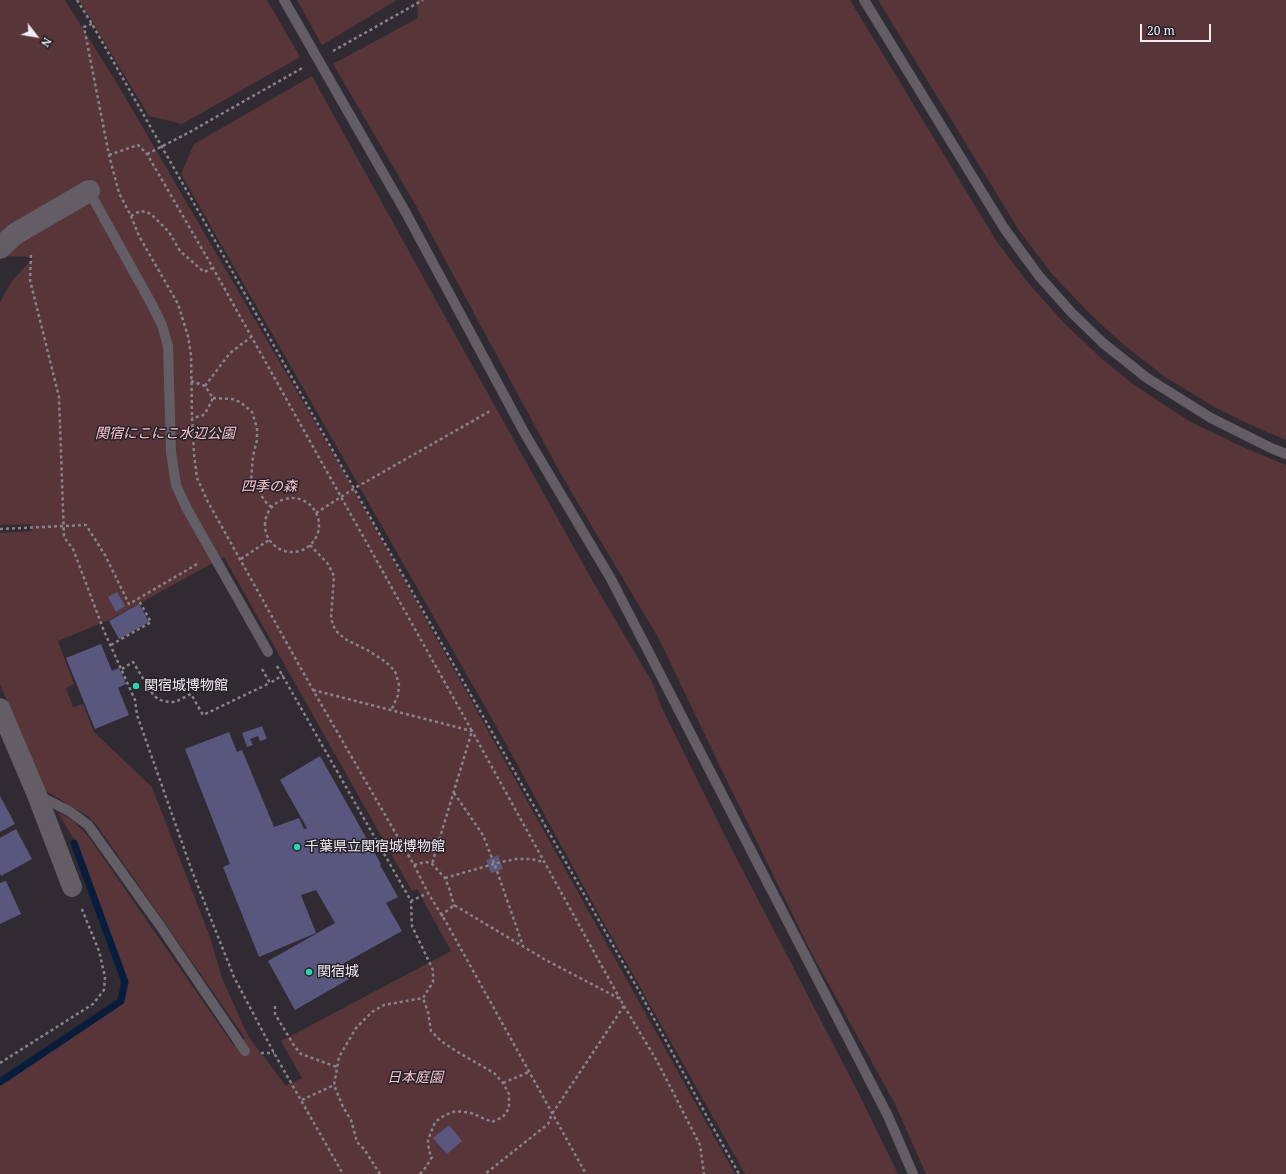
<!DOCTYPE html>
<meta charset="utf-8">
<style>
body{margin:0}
#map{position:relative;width:1286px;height:1174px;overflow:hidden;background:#302b32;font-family:"Noto Serif",serif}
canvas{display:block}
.north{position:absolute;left:16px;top:16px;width:40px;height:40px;-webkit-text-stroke:3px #262128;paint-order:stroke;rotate:121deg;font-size:11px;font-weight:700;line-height:16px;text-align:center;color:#f1edf2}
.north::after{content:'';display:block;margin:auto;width:14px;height:18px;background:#f1edf2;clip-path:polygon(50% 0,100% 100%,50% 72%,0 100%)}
.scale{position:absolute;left:1140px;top:24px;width:71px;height:18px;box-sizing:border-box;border:2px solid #f1edf2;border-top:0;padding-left:5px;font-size:12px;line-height:14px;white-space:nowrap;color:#f1edf2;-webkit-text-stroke:3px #262128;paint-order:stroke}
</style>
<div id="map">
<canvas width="1286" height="1174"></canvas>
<div class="north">N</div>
<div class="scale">20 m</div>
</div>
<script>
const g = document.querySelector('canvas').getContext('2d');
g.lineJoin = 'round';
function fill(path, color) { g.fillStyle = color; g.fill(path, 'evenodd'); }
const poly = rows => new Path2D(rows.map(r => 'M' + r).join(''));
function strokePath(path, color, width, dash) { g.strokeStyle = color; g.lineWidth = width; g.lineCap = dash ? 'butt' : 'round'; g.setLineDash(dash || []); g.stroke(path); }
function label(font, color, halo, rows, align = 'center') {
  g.font = font + ' "Noto Serif","Noto Sans JP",serif'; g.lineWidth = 3; g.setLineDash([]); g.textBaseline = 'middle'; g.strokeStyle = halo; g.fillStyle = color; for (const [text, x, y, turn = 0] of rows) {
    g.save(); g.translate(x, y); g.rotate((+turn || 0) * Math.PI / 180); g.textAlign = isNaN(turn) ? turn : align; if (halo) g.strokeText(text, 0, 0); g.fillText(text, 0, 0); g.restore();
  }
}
fill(poly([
 [0,0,65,0,118,85,345,474,735,1174,0,1174,0,1080,122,1001,126,982,74,843,76,842,58,813,68,817,75,822,88,836,234,1046,245,1038,98,827,89,817,46,791,36,772,0,684,0,533,32,531,31,524,0,525,0,302,12,281,34,257,0,256],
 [224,557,412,891,417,889,451,951,281,1041,302,1078,286,1086,248,1036,222,978,210,937,152,787,94,732,83,704,73,707,66,688,74,684,58,641,109,620],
 [79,0,267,0,300,57,182,124,149,116],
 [297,0,397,0,322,45],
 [417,0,850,0,997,242,1030,285,1064,323,1101,358,1133,384,1189,421,1245,448,1286,465,1286,1174,926,1174,895,1104,813,956,728,783,659,639,562,476,415,204,333,64,418,18],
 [878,0,1286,0,1286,440,1251,425,1216,408,1165,377,1124,345,1090,314,1053,275,1020,232],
 [312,76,453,331,596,587,652,682,661,706,724,834,858,1092,898,1174,745,1174,591,900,500,733,181,174,194,144]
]), '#573539');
strokePath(poly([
 [0,1082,121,1001,125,982,74,843]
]), '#081d3b', 7);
fill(poly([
 [117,592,125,606,116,612,108,597],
 [139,604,149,622,119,639,109,621],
 [101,644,112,671,119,668,126,684,118,688,129,715,95,729,66,658],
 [262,726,267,739,260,741,258,736,250,739,253,745,247,747,242,733],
 [229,732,237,752,242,750,274,827,299,818,304,829,307,828,280,780,320,756,381,864,380,865,398,897,386,903,402,931,341,965,349,979,295,1010,268,961,335,923,316,890,301,895,316,933,259,957,223,867,230,864,185,749],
 [0,796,15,824,0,832],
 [16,829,32,859,1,876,0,873,0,838],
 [498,855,503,869,491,873,486,860],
 [6,881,21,914,0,924,0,883],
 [449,1125,462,1141,447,1154,433,1138]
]), '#59577e');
strokePath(poly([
 [77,0,92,24,204,221,388,549,639,991,705,1113,739,1174],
 [92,24,84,27,109,155,119,193,131,216,139,236,178,304,188,336,191,355,192,418,194,454,197,478,208,502,313,690,414,865,428,893,446,922,586,1174],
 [333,51,423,0],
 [147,154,188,133,304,67],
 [109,155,138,145,147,154,213,268,472,731,432,864],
 [131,216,140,211,147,212,152,215,169,232,180,251,204,272,213,268],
 [31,255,30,280,59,397,64,537,73,549,104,631,135,700,137,715,192,871,234,977,274,1053,343,1174],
 [191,381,205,386,213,398,205,414,201,416,192,418],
 [205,386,230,353,251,337],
 [213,398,232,399,240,402,252,412,257,428,257,440,253,456,251,481,268,505,272,507],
 '265 525a27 27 0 1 1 54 0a27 27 0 1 1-54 0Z',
 [316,513,355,488,492,410],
 [0,529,86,525,105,555,129,604,199,563],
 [310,545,328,564,334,576,331,618,335,630,345,639,369,651,386,662,395,671,399,685,398,695,391,711],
 [241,559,269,540],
 [111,645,151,622,138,599],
 [277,666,411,901,428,893],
 [122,669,133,662,150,690,154,696,160,700,169,702,175,702,191,694,203,715,270,683],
 [262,669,270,683,283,675],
 [313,690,472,731,620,999],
 [454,793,483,835,497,871,523,946],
 [414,865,426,862,432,864,445,878,449,888,454,905,453,906],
 [445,878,501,862,516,859,531,859,544,862],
 [443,916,442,915,454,905,544,959,620,999,624,1006,552,1114,548,1124,485,1174],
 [275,1006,275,1014,295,1047,301,1054,337,1067],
 [624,1006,657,1061,700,1145,704,1174],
 [261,1053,274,1053],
 [0,1063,93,1004,104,990,105,977,99,951,81,907],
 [503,1083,529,1072],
 [302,1100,334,1085],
 [380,1174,364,1149,357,1142,351,1120,343,1107,334,1085,339,1057,356,1028,372,1012,384,1005,423,998,433,982,433,970,412,926,411,901],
 [420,1174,426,1167,432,1157,429,1151,428,1140,435,1122,445,1115,456,1111,471,1113,492,1122,503,1117,509,1108,509,1094,503,1083,494,1073,456,1051,441,1041,431,1031,428,1012,423,998]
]), '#89848b', 2.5, [3, 3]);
strokePath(poly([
 [284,0,406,213,525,434,611,579,888,1116,913,1174],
 [864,0,1004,228,1039,276,1071,312,1103,343,1147,378,1211,418,1271,448,1286,454],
 [89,191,151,303,162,325,168,346,171,452,176,485,186,507,268,652],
 [39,796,69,811,88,825,161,927,245,1051]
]), '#635d66', 10);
strokePath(poly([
 [0,708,37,795,72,887]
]), '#635d66', 20);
strokePath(poly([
 [0,248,15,234,89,191]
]), '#635d66', 22);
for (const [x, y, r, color] of [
 [136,686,4,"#2cd5ab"],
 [297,847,4,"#2cd5ab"],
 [309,972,4,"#2cd5ab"]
]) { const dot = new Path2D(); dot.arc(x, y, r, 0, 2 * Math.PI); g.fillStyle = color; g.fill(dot); strokePath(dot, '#262128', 1.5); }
label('italic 14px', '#f7c6cb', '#262128', [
 ["関宿にこにこ水辺公園",165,434],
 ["四季の森",269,487],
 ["日本庭園",415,1078]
]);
label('14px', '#f1edf2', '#262128', [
 ["関宿城博物館",144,686],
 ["千葉県立関宿城博物館",305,847],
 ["関宿城",317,972]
], 'left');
</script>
